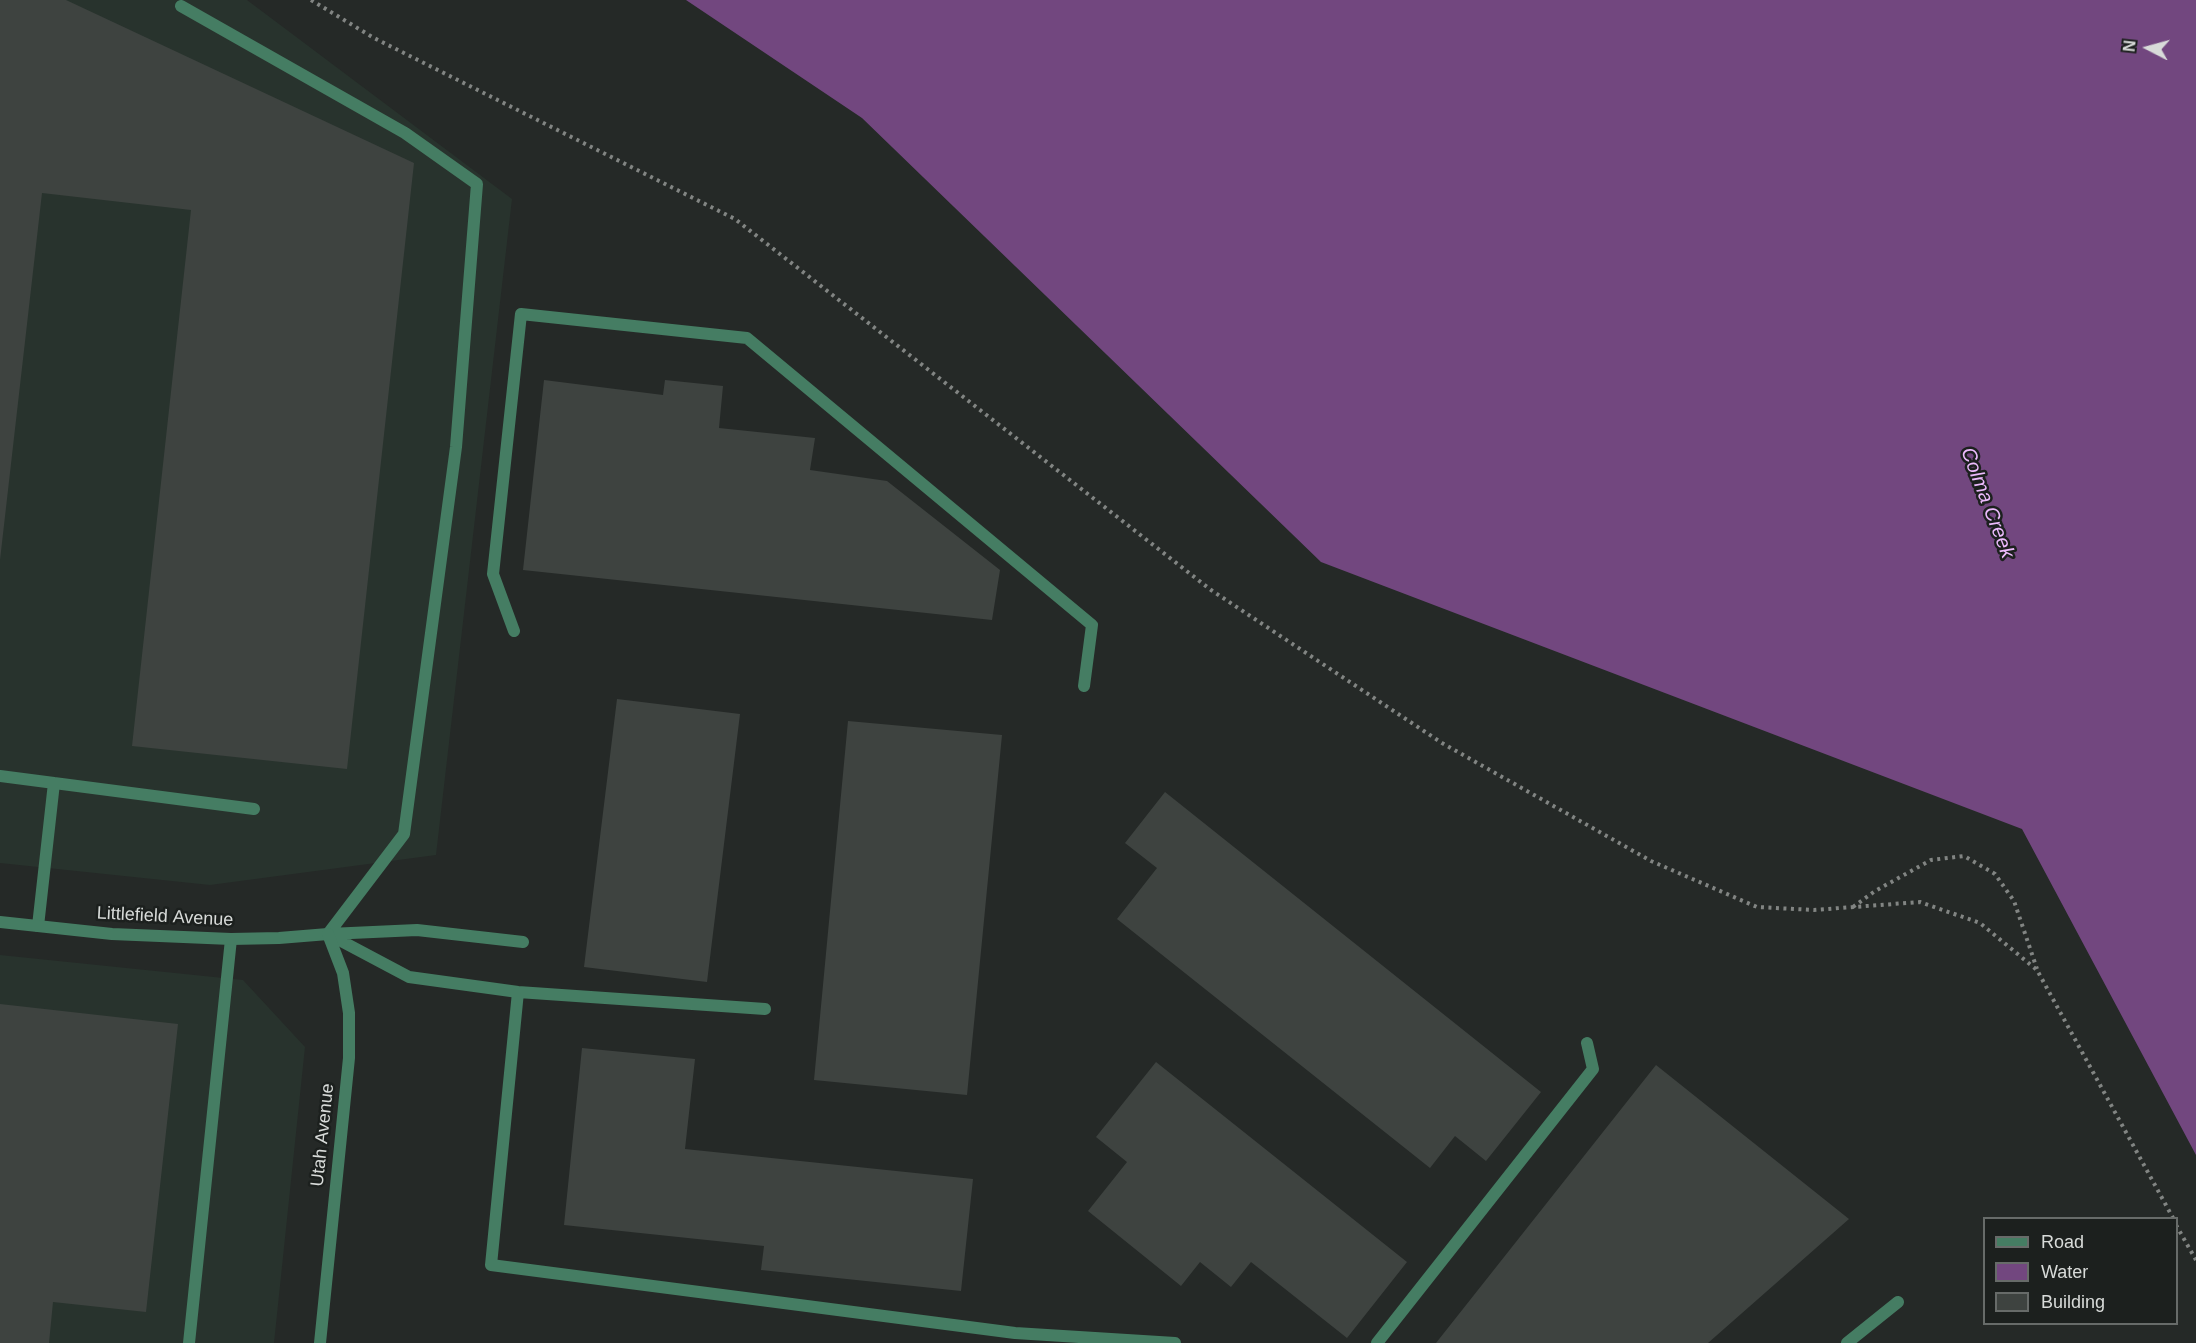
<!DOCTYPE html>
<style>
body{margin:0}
#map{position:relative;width:2196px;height:1343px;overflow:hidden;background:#252927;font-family:Helvetica,sans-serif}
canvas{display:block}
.legend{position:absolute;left:1983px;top:1217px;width:195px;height:108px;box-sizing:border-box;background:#1c201e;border:2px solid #676b69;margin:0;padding:8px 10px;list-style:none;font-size:18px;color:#d8dbd9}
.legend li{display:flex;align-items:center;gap:12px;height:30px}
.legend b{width:30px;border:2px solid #676b69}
.north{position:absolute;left:2118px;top:18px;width:60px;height:60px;-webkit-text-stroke:4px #1c201e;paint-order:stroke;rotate:276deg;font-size:16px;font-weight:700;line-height:24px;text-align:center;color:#d8dbd9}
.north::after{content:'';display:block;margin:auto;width:21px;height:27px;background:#d8dbd9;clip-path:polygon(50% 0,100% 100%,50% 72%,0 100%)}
</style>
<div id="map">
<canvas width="2196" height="1343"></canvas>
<ul class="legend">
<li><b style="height:8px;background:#457d63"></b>Road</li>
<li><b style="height:16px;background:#72477f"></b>Water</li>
<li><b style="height:16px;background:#3e4340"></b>Building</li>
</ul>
<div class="north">N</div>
</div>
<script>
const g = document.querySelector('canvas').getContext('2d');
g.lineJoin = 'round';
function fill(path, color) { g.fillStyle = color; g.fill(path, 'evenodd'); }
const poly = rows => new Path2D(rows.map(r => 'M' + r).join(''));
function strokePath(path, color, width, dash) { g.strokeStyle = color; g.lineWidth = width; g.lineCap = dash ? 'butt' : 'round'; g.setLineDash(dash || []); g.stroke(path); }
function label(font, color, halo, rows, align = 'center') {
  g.font = font + ' Helvetica,sans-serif'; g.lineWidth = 5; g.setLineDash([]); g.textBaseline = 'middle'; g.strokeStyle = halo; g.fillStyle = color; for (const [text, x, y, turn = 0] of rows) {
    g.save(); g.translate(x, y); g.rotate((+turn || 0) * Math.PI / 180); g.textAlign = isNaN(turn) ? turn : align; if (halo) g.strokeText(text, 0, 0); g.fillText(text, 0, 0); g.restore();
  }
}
fill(poly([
 [0,0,247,0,512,199,436,855,210,885,0,863],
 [0,955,243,980,305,1047,274,1343,0,1343]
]), '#28332d');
fill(poly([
 [686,0,2196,0,2196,1155,2022,829,1321,562,862,118]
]), '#72477f');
fill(poly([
 [0,0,66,0,414,163,347,769,132,746,191,210,42,193,0,560],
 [544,380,663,395,665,380,723,386,719,428,815,438,810,470,887,481,1000,570,992,620,523,570],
 [617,699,740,714,707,982,584,967],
 [848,721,1002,735,967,1095,814,1080],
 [1165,792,1541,1092,1486,1161,1455,1136,1430,1168,1117,919,1157,868,1125,843],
 [0,1004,178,1024,146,1312,53,1302,49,1343,0,1343],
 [582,1048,695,1059,685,1149,973,1179,961,1291,761,1270,764,1246,564,1225],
 [1156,1062,1407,1262,1347,1338,1251,1262,1231,1287,1200,1262,1181,1286,1088,1211,1127,1162,1096,1137],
 [1656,1065,1849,1219,1708,1343,1436,1343]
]), '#3e4340');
strokePath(poly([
 [311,0,374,38,735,219,1211,590,1442,743,1651,861,1757,907,1814,910,1920,902,1980,923,2037,970,2173,1218],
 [1853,907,1875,891,1931,860,1964,856,1995,874,2014,901,2037,969],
 [2176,1225,2196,1260]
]), '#828583', 4, [3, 4.5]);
strokePath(poly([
 [181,6,405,133,477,184,456,447,404,834,328,934],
 [514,631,493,574,521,314,747,338,1092,625,1084,686],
 [0,776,254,809],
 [38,926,54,783],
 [328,934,409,977,518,992,765,1009],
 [329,934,417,930,523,942],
 [518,992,491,1265,1015,1333,1175,1343],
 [189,1343,231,939],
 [1377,1343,1593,1069,1587,1043],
 [1847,1343,1898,1302]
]), '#457d63', 12);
strokePath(poly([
 [0,922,112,934,231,939,279,938,328,934]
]), '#457d63', 12);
strokePath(poly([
 [320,1343,349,1058,349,1013,343,973,328,934]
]), '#457d63', 12);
label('18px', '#d8dbd9', '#1c201e', [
 ["Littlefield Avenue",165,917,3],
 ["Utah Avenue",323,1135,-84]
]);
label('italic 20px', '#ecbafc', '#1c201e', [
 ["Colma Creek",1987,503,69]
]);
</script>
